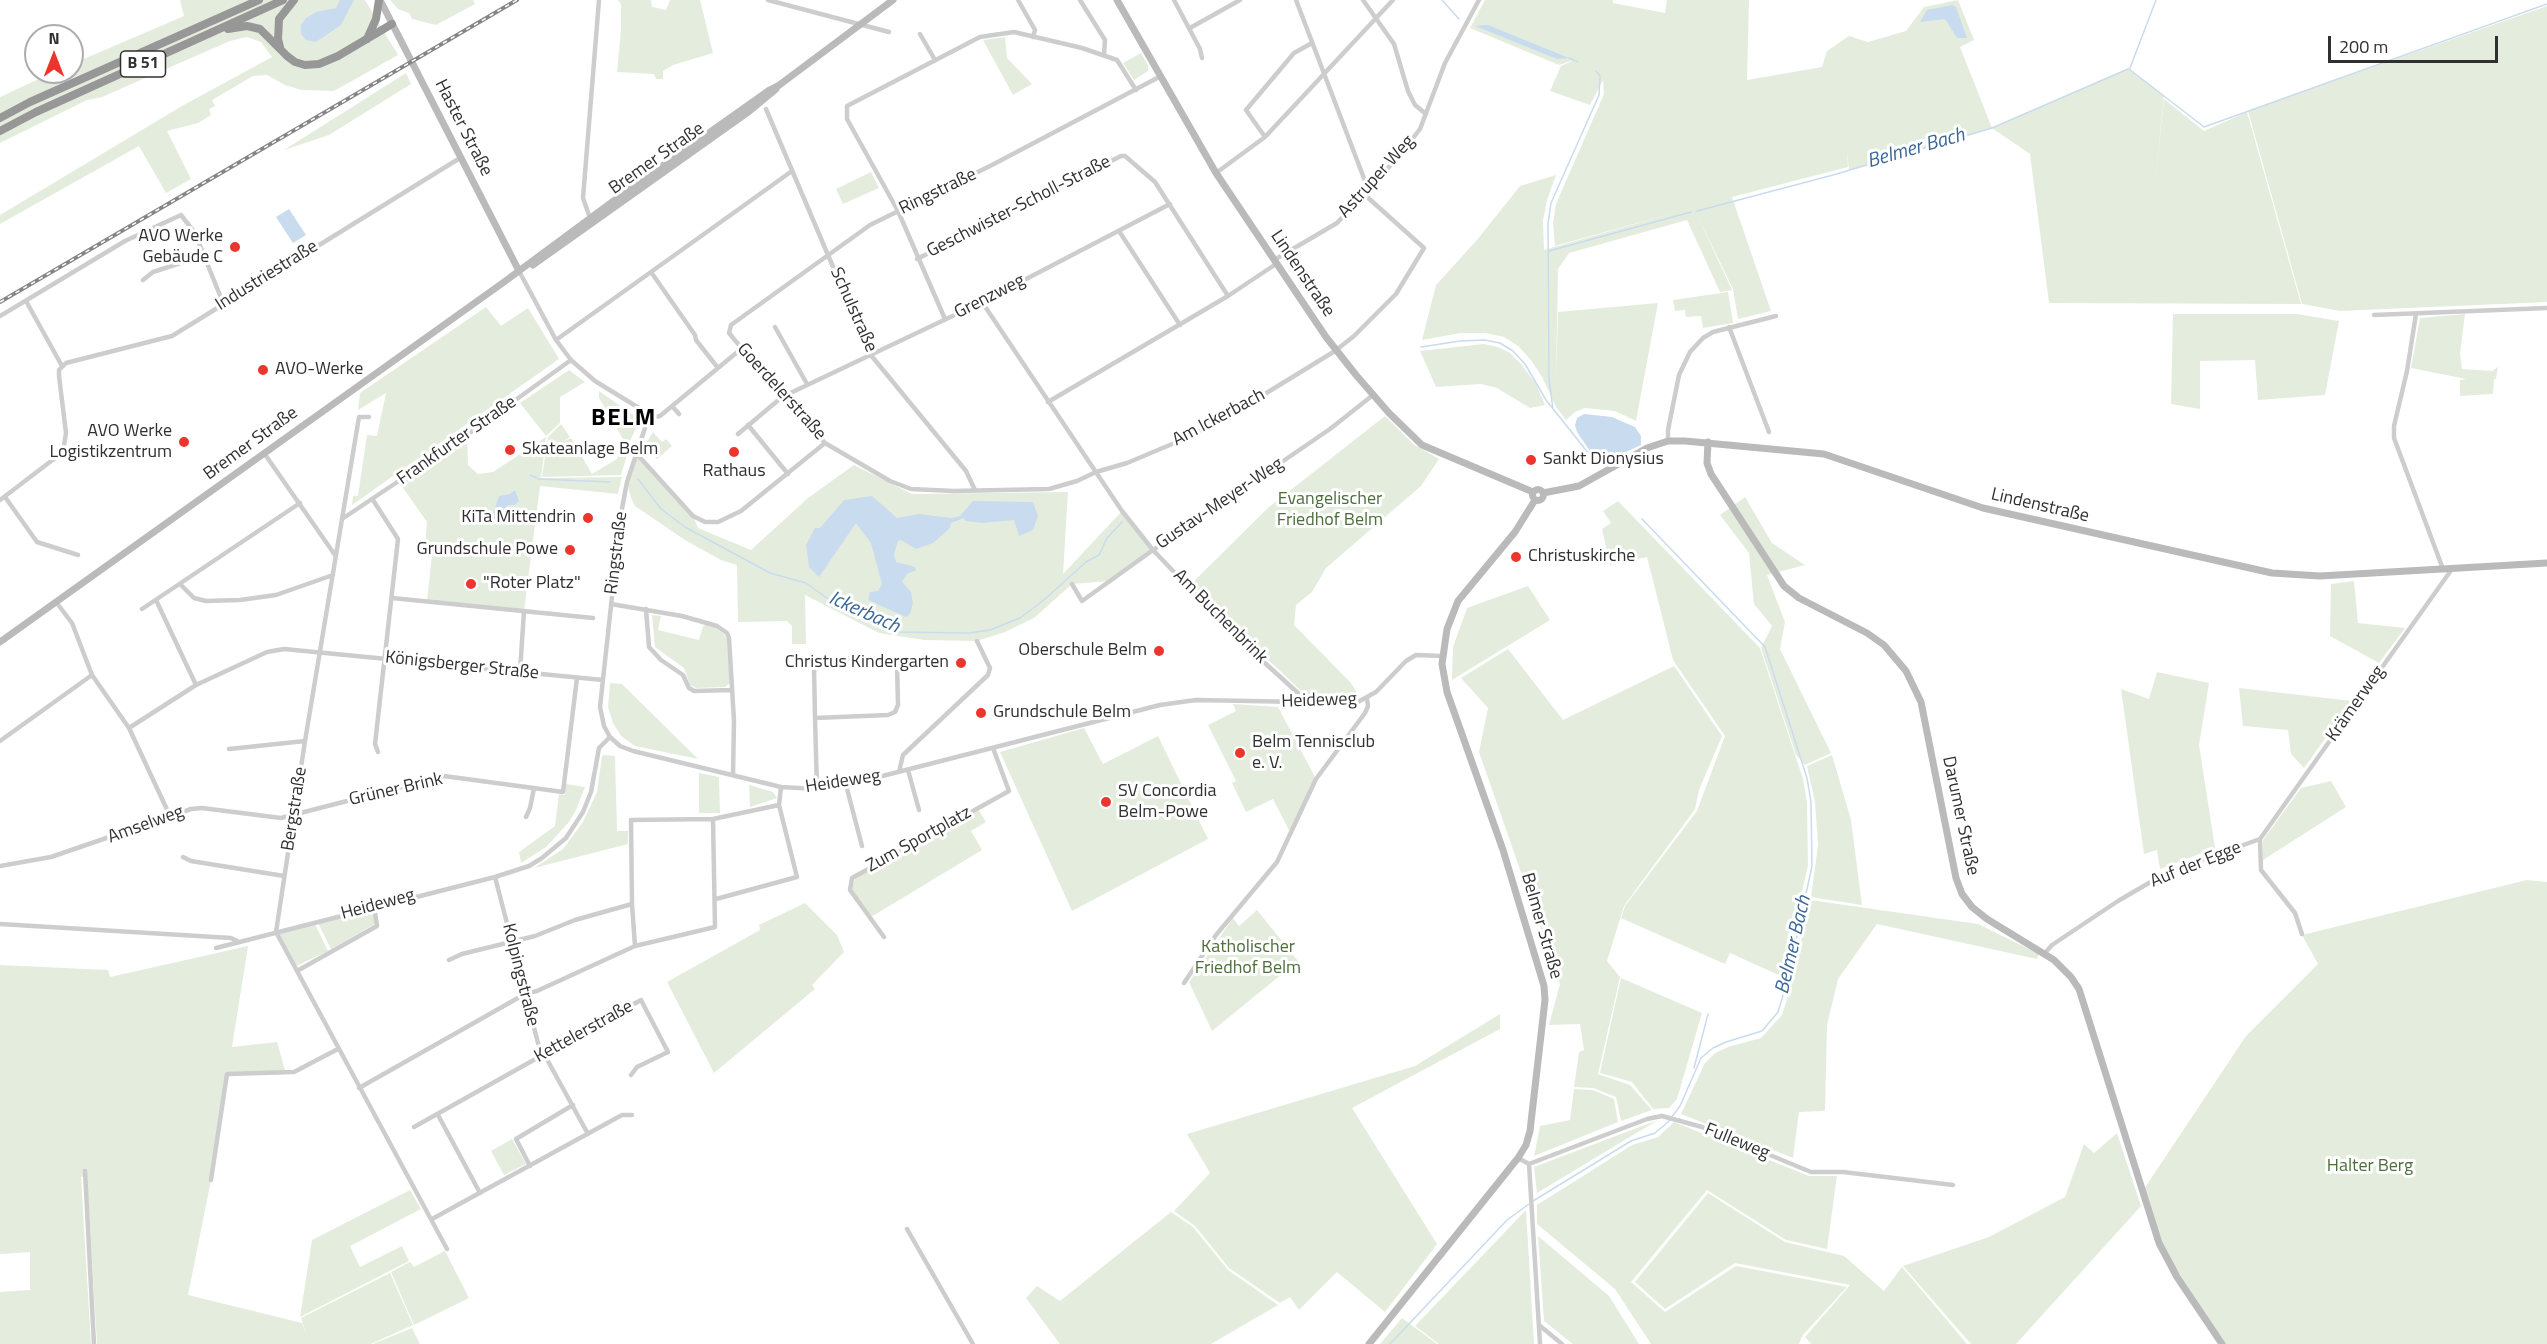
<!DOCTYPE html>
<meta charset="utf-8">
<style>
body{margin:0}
#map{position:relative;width:2547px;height:1344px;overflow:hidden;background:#fff;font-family:"Titillium Web",sans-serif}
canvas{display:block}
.north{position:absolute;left:24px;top:24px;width:60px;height:60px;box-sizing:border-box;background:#fff;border:2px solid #acacac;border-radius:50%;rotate:0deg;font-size:16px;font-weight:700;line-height:24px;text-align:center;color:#303030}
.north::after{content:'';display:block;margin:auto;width:21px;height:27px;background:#ec352c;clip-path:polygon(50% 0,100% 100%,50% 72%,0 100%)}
.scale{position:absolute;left:2328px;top:36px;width:170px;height:27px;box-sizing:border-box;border:3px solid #303030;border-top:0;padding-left:8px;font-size:18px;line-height:21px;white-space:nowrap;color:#303030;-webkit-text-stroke:4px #fff;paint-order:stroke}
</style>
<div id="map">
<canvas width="2547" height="1344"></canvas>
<div class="north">N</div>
<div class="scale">200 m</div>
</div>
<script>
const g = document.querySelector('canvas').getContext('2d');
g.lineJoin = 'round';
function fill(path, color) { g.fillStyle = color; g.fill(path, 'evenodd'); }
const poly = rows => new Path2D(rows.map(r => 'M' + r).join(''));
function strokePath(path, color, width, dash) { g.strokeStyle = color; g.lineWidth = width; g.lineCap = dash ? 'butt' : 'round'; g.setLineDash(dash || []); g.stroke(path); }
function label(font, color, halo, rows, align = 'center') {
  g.font = font + ' "Titillium Web",sans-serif'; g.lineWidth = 6; g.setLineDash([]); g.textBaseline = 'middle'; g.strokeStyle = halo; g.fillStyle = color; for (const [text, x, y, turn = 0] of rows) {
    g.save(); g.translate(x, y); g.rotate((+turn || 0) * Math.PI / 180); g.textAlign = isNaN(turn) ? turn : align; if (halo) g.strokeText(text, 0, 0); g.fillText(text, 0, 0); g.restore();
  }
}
fill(poly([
 [180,0,365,0,398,55,334,91,302,90,285,85,267,75,253,76,212,100,215,106,209,109,211,115,198,123,167,131,191,179,166,193,139,146,0,224,0,215,182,106,272,57,261,42,247,37,230,41,102,97,87,100,0,143,0,97,54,72,72,72,72,64,184,16],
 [390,0,473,0,475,4,436,25,412,19,409,13,398,9],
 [618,0,651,0,652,7,666,10,670,0,700,0,713,53,673,65,663,71,663,79,656,79,654,74,617,72,621,30,621,4],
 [1485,0,1613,0,1613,3,1665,13,1667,0,1749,0,1747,80,1822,67,1827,51,1849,36,1868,42,1906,31,1924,7,1958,0,1974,40,1960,47,1992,128,2129,69,2164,95,2155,183,2164,99,2204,131,2247,112,2301,304,2049,303,2030,154,1992,128,1849,170,1847,152,1848,167,1732,197,1771,311,1738,319,1733,289,1698,217,1732,290,1720,292,1687,220,1569,253,1558,269,1556,382,1558,312,1658,303,1636,421,1615,411,1585,408,1575,412,1566,420,1556,407,1542,377,1531,360,1518,346,1504,337,1485,333,1461,333,1422,340,1436,285,1477,240,1520,186,1556,175,1547,200,1543,221,1544,250,1684,210,1555,246,1553,223,1556,204,1604,94,1603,80,1590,105,1550,91,1561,66,1577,59,1559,65,1470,28],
 [2547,6,2547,302,2340,311,2302,304,2248,111],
 [1005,37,1007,58,1032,84,1013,95,983,40],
 [1141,53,1148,65,1148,71,1134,80,1123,63],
 [406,73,411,84,329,135,284,150],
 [871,172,879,188,843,204,836,189],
 [1728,292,1733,323,1703,328,1701,316,1686,317,1685,310,1675,311,1673,300],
 [486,307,501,326,528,308,559,359,352,505,353,496,358,496,367,435,377,436,386,393,358,410,360,393],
 [2173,314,2297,314,2339,321,2325,395,2258,400,2255,360,2200,361,2200,409,2171,404],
 [2465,314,2460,354,2462,369,2492,371,2498,367,2496,379,2494,379,2493,394,2460,396,2460,380,2466,379,2411,368,2420,318],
 [1484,344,1498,347,1510,353,1522,365,1536,384,1545,405,1530,408,1497,388,1481,384,1436,387,1420,351],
 [569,370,585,382,560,397,560,423,546,436,520,403],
 [599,391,633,415,636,428,630,441,623,439,599,398],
 [1385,416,1413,444,1439,459,1421,486,1326,568,1312,592,1296,605,1294,625,1351,683,1359,696,1346,700,1305,698,1300,690,1190,585,1269,507],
 [561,424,570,437,562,442,571,438,592,474,617,459,619,452,627,455,621,475,542,477,548,437],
 [653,432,662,442,666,439,672,446,657,459,649,450,646,451,643,448],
 [467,435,468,465,478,474,493,472,546,437,541,478,622,477,618,494,540,486,524,611,427,601,433,546,425,545,427,522,399,482],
 [635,452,693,516,698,528,751,550,808,498,854,465,912,494,1068,492,1063,574,1122,511,1153,550,1109,581,1072,584,1034,618,1005,632,977,641,924,640,879,633,805,595,806,644,792,644,792,626,787,621,738,622,737,565,721,560,685,540,635,506,631,498,627,482],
 [1745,497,1772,543,1805,565,1767,575,1785,622,1780,649,1831,753,1805,765,1796,755,1761,648,1772,626,1754,604,1749,553,1720,515],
 [1618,501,1760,648,1803,779,1807,802,1808,865,1783,977,1730,953,1725,964,1621,918,1625,906,1697,811,1725,736,1673,660,1647,557,1610,565,1602,529,1611,523,1603,511],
 [2354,581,2358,623,2405,628,2379,663,2330,636,2331,584],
 [1528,586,1550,620,1452,680,1453,647,1467,608],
 [652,615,661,616,658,630,699,640,703,626,706,625,716,628,724,634,727,639,730,683,725,687,696,688,690,685,684,668,655,647],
 [1508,649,1563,720,1674,666,1722,736,1699,790,1695,809,1624,906,1607,961,1620,977,1598,1074,1630,1085,1652,1110,1621,1121,1616,1097,1593,1088,1574,1087,1579,1052,1584,1050,1580,1024,1549,1025,1560,984,1479,752,1488,708,1461,678],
 [2157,672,2209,683,2199,745,2215,848,2160,869,2157,850,2144,854,2121,689,2149,699],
 [610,683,622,684,698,759,635,746,621,736,613,723,608,707],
 [2239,688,2352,701,2304,768,2291,754,2288,730,2243,726],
 [1233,704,1278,707,1316,779,1291,834,1273,799,1246,812,1232,783,1236,781,1208,725,1236,711],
 [1084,728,1103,764,1158,736,1208,839,1072,911,1000,752],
 [604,755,615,756,617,831,628,831,628,844,534,868,563,849,583,822,597,792,602,756],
 [1832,755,1851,820,1862,905,1811,897,1818,845,1815,802,1807,766],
 [699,773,719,777,720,813,699,813],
 [2331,781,2346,807,2263,860,2263,840,2301,788],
 [566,784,585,787,576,810,569,822,546,847,521,863,519,852,555,826,559,794,565,795],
 [749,785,773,792,777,798,750,807],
 [978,809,986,822,971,831,982,850,871,917,851,889,856,877],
 [2527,880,2547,882,2547,1344,2226,1344,2166,1254,2144,1189,2246,1036,2318,964,2302,935],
 [1810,900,1978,924,2039,954,2037,959,1877,924,1838,979,1827,1025,1825,1111,1799,1112,1793,1158,1681,1114,1705,1063,1715,1053,1728,1047,1761,1038,1782,1015,1792,983],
 [805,903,837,935,844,952,812,985,815,989,714,1073,667,982,760,930,759,925],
 [373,908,375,924,331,949,318,923],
 [1257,910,1298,961,1212,1031,1189,982,1233,918,1239,926],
 [315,924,328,951,296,966,279,934],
 [248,946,232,1047,277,1042,285,1070,227,1075,211,1180,188,1295,302,1323,307,1336,301,1318,390,1273,413,1325,371,1344,97,1344,87,1176,81,1177,91,1344,0,1344,0,1292,30,1290,30,1252,0,1254,0,965,108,970,110,977],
 [1621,978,1702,1013,1677,1099,1669,1108,1653,1109,1632,1082,1600,1073],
 [1500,1014,1500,1029,1352,1108,1437,1244,1385,1312,1337,1272,1299,1310,1290,1297,1280,1303,1229,1268,1195,1226,1174,1211,1210,1173,1187,1134,1415,1066],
 [1574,1089,1593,1090,1614,1099,1618,1122,1534,1156,1540,1126,1570,1120],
 [1658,1120,1537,1193,1534,1167],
 [1674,1122,1809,1176,1837,1176,1827,1249,1786,1240,1707,1190,1631,1282,1665,1312,1736,1266,1847,1287,1802,1336,1799,1344,1651,1344,1615,1289,1537,1224,1537,1205,1632,1145,1658,1137],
 [2117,1133,2141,1206,2016,1344,1971,1344,1903,1266,1989,1237,2065,1197,2084,1144,2094,1153],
 [512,1139,526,1164,504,1175,491,1151],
 [410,1190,421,1209,350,1246,360,1267,402,1246,409,1261,300,1317,312,1240],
 [1708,1193,1785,1242,1844,1256,1884,1291,1902,1267,1967,1344,1811,1344,1805,1337,1850,1285,1735,1263,1665,1309,1635,1282],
 [1526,1210,1534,1344,1439,1344,1415,1326],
 [1171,1212,1193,1227,1228,1270,1278,1305,1211,1344,1060,1344,1026,1298,1037,1286,1060,1301],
 [1538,1236,1609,1296,1639,1344,1573,1344,1544,1321],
 [445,1251,469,1298,414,1325,391,1272,410,1262,414,1267],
 [1402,1318,1437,1344,1380,1344],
 [412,1328,420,1344,373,1344]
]), '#e4eddd');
fill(poly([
 [340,0,354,0,341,25,322,38,315,42,306,40,301,34,301,25,306,18,316,12,336,8],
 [1952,5,1956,7,1967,38,1957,38,1945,19,1920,22,1927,10],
 [1484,25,1488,25,1569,58,1557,59,1475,26],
 [289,209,306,235,293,243,276,217],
 [1584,414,1612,417,1635,427,1641,436,1641,445,1602,463,1596,460,1577,432,1575,425,1577,418],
 [515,490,519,501,515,505,509,505,503,509,504,515,489,523,486,518,493,514,499,496,510,494],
 [872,496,897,518,919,514,952,518,960,516,973,501,1033,502,1038,516,1033,530,1019,536,1014,520,982,523,965,521,964,518,951,523,950,528,933,543,916,549,901,540,898,541,894,554,896,562,915,567,916,570,907,574,902,582,911,592,913,603,910,614,906,617,868,600,870,592,878,591,882,584,871,543,856,523,819,577,809,567,806,545,815,528,820,528,844,500]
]), '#c9dbee');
strokePath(poly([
 [1442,0,1459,19],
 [1569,58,1578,62],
 [2130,68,2156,0],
 [2129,69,2204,127,2547,4],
 [1697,211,1833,175,1992,128,2128,69],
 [1549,251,1691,212],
 [1421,347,1460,341,1485,340,1500,343,1513,351,1525,364,1546,400,1597,464],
 [1553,409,1549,379,1548,224,1551,203,1599,95,1600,76,1596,71],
 [530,475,537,478],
 [538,479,610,482],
 [638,479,661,509,685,527,770,573,806,583,838,606,898,632,969,633,990,630,1020,618,1045,599,1086,562,1099,555,1107,538,1122,522],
 [1694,1068,1708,1014],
 [1533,1201,1631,1141,1655,1133,1668,1122,1680,1106,1701,1058,1713,1048,1726,1042,1762,1031,1778,1012,1787,982,1812,866,1811,802,1807,778,1765,647,1642,519],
 [1390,1344,1507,1220,1529,1204]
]), '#c9dbee', 1.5);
strokePath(poly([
 [768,0,889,32],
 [1018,0,1035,30,1033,37],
 [1080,0,1105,40,1104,55],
 [1174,0,1200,49,1202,58],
 [1296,0,1365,181,1370,189],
 [1363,0,1394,44,1408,91,1415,105,1426,114],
 [1190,28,1240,0],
 [920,34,935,60],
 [1161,76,992,165,870,225,731,325,729,333,782,397,825,443,890,481,911,489,954,491,1049,489,1077,481,1096,472,1127,463,1184,439,1237,411,1335,351,1354,336,1396,294,1424,248,1365,195],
 [766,109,870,354,966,471,975,490],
 [1265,137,1246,110,1294,53,1312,43],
 [1216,173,1265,137,1393,0],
 [590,218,583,198,599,0],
 [1119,231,1180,325],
 [917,259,1121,156,1125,156,1155,182,1228,296],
 [1274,260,1337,223,1400,155,1420,129,1445,63,1479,0],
 [519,271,556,340,571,360,595,381,639,408,645,419,645,428,627,482,621,514,600,707,604,726,610,737,620,746,633,751,781,787,817,789,855,783,1160,705,1196,700,1356,703,1376,692,1406,661,1416,655,1442,656],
 [651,272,695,335,696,340,718,368],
 [143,280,153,272,205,255],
 [26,301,62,366],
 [982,302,1122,511,1153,550,1234,635,1298,693,1299,704],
 [2416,314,2407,371,2394,426,2394,438,2443,569],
 [2374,315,2547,308],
 [0,316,125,241,181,215,195,233,223,303],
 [945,319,898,211,847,119,847,106,980,37,1014,32,1082,48,1117,60,1136,90],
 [775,327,807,384],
 [1729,327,1769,432],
 [556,340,792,171],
 [1048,402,1228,296,1276,264],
 [672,406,679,414],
 [369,417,359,417,305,741,276,932,447,1249],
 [645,419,660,416,741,349],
 [748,425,788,474],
 [738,434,782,397,982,302,1170,204],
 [1668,441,1668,430,1679,375,1690,352,1703,338,1713,332,1776,316],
 [635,452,693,516,705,522,718,522,741,511,825,443],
 [264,453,335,555],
 [5,497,37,542,78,555],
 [0,500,63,452,66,433,59,376,59,370,66,363,172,336,460,158],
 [373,500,398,539,375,744,378,752],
 [342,519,460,440,571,360],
 [180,584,194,598,206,601,240,600,276,595,333,575],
 [1072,584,1082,601,1153,550,1330,429,1373,395],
 [392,598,593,618],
 [156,600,196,685],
 [56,602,72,623,92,675,129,728,170,816],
 [611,604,682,616,717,626,727,633,729,638,734,721,733,775],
 [142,609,300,503],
 [646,609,649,647,661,660,683,675,689,688,694,691,732,690],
 [520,672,524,611],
 [815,718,888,715,895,712,898,705,897,664,892,659,883,658,825,659,814,666,815,718,817,789],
 [129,728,196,685,267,652,284,649,603,680],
 [0,741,92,675],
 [229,749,305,741],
 [908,770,919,810],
 [899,772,903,755,988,675,990,668,977,641],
 [846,785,862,846],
 [526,817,530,808,534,788],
 [2260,839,2452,569],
 [2260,839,2261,870,2295,913,2302,934],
 [183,857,191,861,284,876],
 [0,866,51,857,191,809,202,808,281,818,444,776,563,792,577,678],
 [495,877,538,1043,588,1134],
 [716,899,797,877,779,805,781,787],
 [0,924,231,938,239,942],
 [884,937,850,890,852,878,1009,791,993,748],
 [635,946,632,904,631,820,713,819,779,805],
 [216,948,495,877,529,866,542,858,566,838,583,812,591,792,599,748,610,737],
 [2044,954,2052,945,2118,901,2166,873,2260,839],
 [449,960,462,954,535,936,575,920,632,904],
 [297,971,377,926,374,906],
 [1184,983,1216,935,1277,862,1316,779,1365,713,1368,706,1367,699],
 [359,1088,525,994,537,991,635,946,715,927,713,819],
 [438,1115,480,1193],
 [414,1127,641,1000,668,1052,637,1067,631,1075],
 [1518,1158,1529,1164,1540,1344],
 [1529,1164,1647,1119,1662,1116,1702,1127,1811,1172,1843,1172,1953,1185],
 [530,1166,516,1139,573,1105],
 [85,1171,94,1344],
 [211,1180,227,1074,294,1072,338,1049],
 [432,1219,622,1115,632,1115],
 [907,1229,973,1344],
 [1539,1325,1562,1344]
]), '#cdcdcd', 4.5);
strokePath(poly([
 [380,0,519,271],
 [1117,0,1216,173,1326,337,1356,375,1389,413,1422,445,1533,492],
 [533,265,747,113,776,89],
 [1708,442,1707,463,1711,474,1784,586,1799,598,1867,633,1884,645,1906,671,1921,702,1956,878,1962,894,1972,907,1987,919,2054,960,2071,977,2079,989,2159,1243,2177,1277,2222,1344],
 '1532.5 495a5.5 5.5 0 1 1 11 0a5.5 5.5 0 1 1-11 0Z',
 [1543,493,1579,486,1647,448,1668,441,1685,441,1824,454,1983,508,2272,573,2320,576,2547,563],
 [0,642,504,282,631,188,768,91,778,86,893,0],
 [1369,1344,1518,1158,1526,1145,1530,1131,1545,1000,1544,986,1503,850,1447,692,1442,664,1447,629,1458,601,1515,532,1535,500]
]), '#bababa', 7);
strokePath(poly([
 [228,29,247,26,260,29,287,56,295,62,305,65,319,64,338,56,392,24],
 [367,39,376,19,379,0],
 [280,47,278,39,279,19,294,0],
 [0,118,30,102,259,0],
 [0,131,36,112,283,0]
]), '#979797', 8);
const rail = poly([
 [0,302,517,0]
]);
strokePath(rail, '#858585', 4);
strokePath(rail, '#fff', 1.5, [4.5]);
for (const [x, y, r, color] of [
 [235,247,6,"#ec352c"],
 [263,370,6,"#ec352c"],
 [184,442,6,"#ec352c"],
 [510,450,6,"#ec352c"],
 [734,452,6,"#ec352c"],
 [1531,460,6,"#ec352c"],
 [588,518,6,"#ec352c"],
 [570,550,6,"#ec352c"],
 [1516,557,6,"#ec352c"],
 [471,584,6,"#ec352c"],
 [1159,651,6,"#ec352c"],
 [961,663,6,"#ec352c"],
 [981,713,6,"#ec352c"],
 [1240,753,6,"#ec352c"],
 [1106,802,6,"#ec352c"]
]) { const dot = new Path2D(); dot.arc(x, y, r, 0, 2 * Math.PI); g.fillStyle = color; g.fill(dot); strokePath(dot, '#fff', 2); }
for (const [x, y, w] of [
 [143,64,45]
]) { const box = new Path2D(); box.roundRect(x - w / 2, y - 13, w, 26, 4.5); g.fillStyle = '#fff'; g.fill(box); strokePath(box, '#303030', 1.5); }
label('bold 16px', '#303030', null, [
 ["B 51",143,64]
]);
label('18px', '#303030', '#fff', [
 ["Haster Straße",463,128,63],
 ["Bremer Straße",657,159,-35],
 ["Astruper Weg",1377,177,-48],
 ["Ringstraße",938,192,-26],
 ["Geschwister-Scholl-Straße",1019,207,-27],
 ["Lindenstraße",1302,274,56],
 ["Industriestraße",267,276,-32],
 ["Grenzweg",990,297,-27],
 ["Schulstraße",853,310,66],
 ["Goerdelerstraße",781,392,48],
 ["Am Ickerbach",1219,418,-28],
 ["Frankfurter Straße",457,441,-35],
 ["Bremer Straße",251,444,-36],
 ["Gustav-Meyer-Weg",1220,504,-34],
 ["Lindenstraße",2040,506,13],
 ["Ringstraße",617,553,-83],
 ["Am Buchenbrink",1220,617,45],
 ["Königsberger Straße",462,666,6],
 ["Heideweg",1319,701,-2],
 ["Krämerweg",2356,704,-55],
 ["Heideweg",843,782,-9],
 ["Grüner Brink",396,790,-13],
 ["Bergstraße",295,809,-81],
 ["Darumer Straße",1960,816,78],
 ["Amselweg",146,825,-20],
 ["Zum Sportplatz",919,840,-29],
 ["Auf der Egge",2196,865,-22],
 ["Heideweg",378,905,-15],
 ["Belmer Straße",1541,926,74],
 ["Kolpingstraße",520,975,76],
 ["Kettelerstraße",584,1032,-29],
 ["Fulleweg",1737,1142,22]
]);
label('18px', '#303030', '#fff', [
 ["AVO Werke",223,237,"right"],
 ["Gebäude C",223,258,"right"],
 ["AVO-Werke",275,370],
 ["AVO Werke",172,432,"right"],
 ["Logistikzentrum",172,453,"right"],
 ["Skateanlage Belm",522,450],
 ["Sankt Dionysius",1543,460],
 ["Rathaus",734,472,"center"],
 ["KiTa Mittendrin",576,518,"right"],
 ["Grundschule Powe",558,550,"right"],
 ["Christuskirche",1528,557],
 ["\"Roter Platz\"",483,584],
 ["Oberschule Belm",1147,651,"right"],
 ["Christus Kindergarten",949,663,"right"],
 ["Grundschule Belm",993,713],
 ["Belm Tennisclub",1252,743],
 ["e. V.",1252,764],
 ["SV Concordia",1118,792],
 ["Belm-Powe",1118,813]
], 'left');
label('18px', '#4c6e3b', '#fff', [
 ["Evangelischer",1330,500],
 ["Friedhof Belm",1330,521],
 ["Katholischer",1248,948],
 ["Friedhof Belm",1248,969],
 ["Halter Berg",2370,1167]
]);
label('italic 20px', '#3a6796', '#fff', [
 ["Belmer Bach",1916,149,-16],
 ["Ickerbach",864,613,24],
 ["Belmer Bach",1794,945,-77]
]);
g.letterSpacing = '1.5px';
label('bold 24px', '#000', '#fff', [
 ["BELM",624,419]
]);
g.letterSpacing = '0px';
</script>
